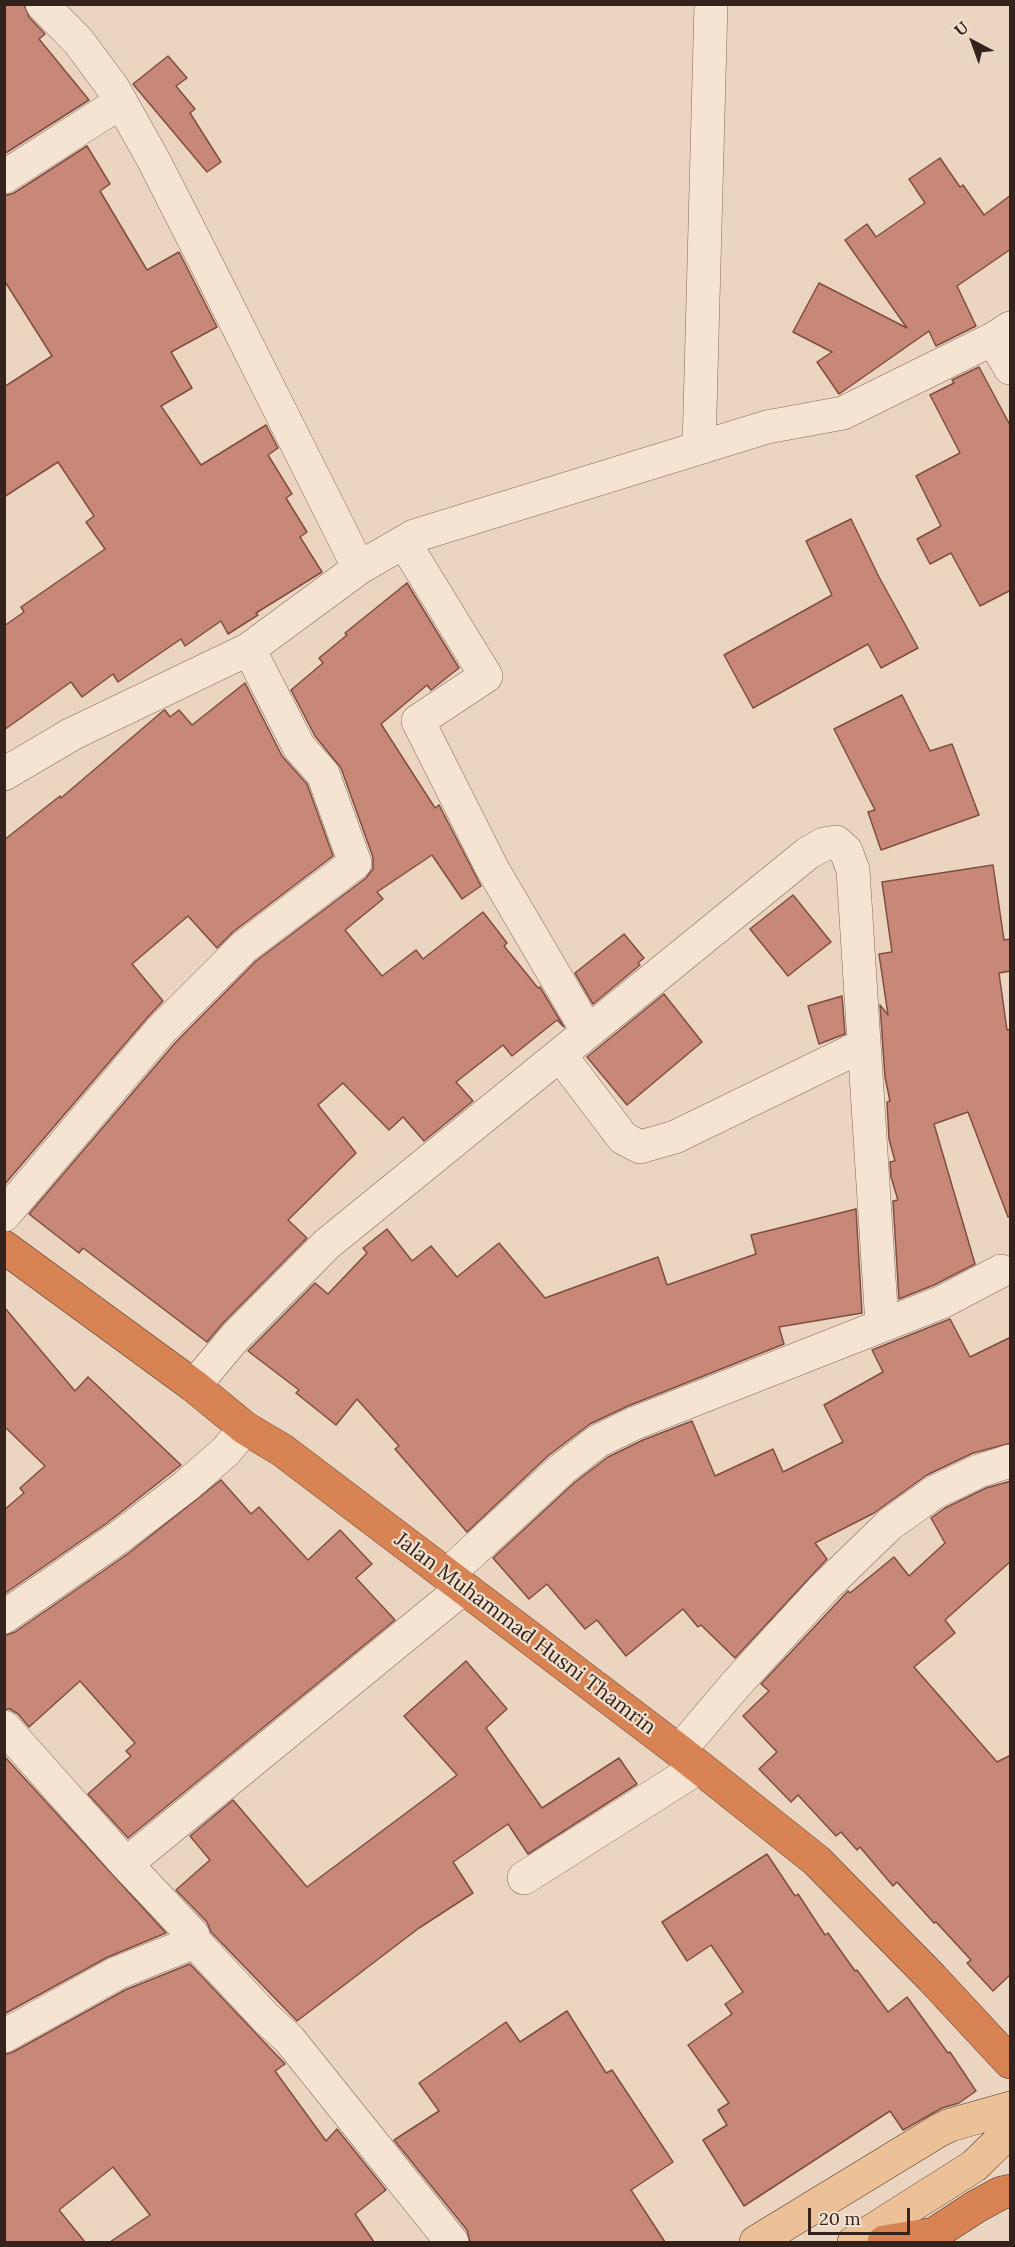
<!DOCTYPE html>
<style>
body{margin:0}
#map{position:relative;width:1015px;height:2247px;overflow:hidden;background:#ebd5c0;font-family:Lora,serif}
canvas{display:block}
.frame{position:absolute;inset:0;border:6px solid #33231c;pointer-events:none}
.north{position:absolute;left:943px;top:12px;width:60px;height:60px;-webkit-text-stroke:4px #f3e1cf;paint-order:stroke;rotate:319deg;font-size:16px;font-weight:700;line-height:24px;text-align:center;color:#33231c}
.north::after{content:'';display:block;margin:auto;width:21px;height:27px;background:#33231c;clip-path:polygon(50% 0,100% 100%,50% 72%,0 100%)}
.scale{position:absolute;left:808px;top:2208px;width:102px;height:27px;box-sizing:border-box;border:3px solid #33231c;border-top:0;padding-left:8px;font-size:18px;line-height:21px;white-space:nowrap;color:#33231c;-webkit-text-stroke:4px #f3e1cf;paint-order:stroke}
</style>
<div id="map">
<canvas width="1015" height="2247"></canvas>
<div class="frame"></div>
<div class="north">U</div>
<div class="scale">20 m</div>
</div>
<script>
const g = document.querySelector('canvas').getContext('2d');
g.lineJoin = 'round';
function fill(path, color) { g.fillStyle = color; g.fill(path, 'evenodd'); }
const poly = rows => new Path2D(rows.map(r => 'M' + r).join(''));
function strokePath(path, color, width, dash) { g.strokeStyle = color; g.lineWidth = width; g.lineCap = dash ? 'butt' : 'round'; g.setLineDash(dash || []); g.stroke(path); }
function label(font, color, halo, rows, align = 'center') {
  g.font = font + ' Lora,serif'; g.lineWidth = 4.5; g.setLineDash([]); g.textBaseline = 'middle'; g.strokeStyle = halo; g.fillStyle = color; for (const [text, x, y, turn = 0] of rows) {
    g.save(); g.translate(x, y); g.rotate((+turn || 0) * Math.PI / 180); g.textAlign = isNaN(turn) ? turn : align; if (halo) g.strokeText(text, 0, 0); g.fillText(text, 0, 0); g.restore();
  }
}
const building = poly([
 [4,4,24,4,29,17,45,34,39,39,89,100,4,154,4,4],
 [168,56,187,78,176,86,195,109,190,113,221,162,207,172,133,84,168,56],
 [87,146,110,184,100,191,147,270,179,252,217,327,171,352,192,388,161,406,201,465,266,425,278,448,268,455,292,494,286,498,307,532,300,537,322,572,256,613,258,615,228,634,221,621,185,646,181,639,118,682,113,674,82,697,71,682,4,730,4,626,24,612,21,607,105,549,86,522,94,516,58,462,4,497,4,387,52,356,4,280,4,196,14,193,87,146],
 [940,158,960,187,963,185,984,215,1011,195,1011,249,957,286,976,326,936,346,929,331,839,394,817,362,832,352,793,332,819,283,907,328,845,240,867,224,876,237,925,203,909,179,940,158],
 [979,367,1011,427,1011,590,980,606,951,553,930,564,917,539,941,526,916,476,960,453,930,395,954,383,952,380,979,367],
 [851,519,879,577,918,648,881,668,868,644,753,708,724,655,832,595,806,541,851,519],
 [407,583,459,668,431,690,427,685,381,724,435,808,439,805,481,886,462,899,432,855,377,892,383,899,345,930,382,976,416,950,423,959,483,912,507,943,504,946,538,988,540,987,564,1027,557,1020,512,1056,503,1045,456,1082,473,1101,424,1141,403,1117,389,1130,343,1083,318,1105,356,1153,288,1220,307,1238,223,1323,207,1342,83,1248,79,1253,29,1214,175,1043,256,961,366,878,373,869,373,857,341,768,315,736,291,690,323,663,319,658,347,635,345,633,407,583],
 [245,683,282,756,307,784,333,856,233,932,217,948,188,916,132,964,163,1001,147,1018,4,1185,4,840,60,796,61,798,163,711,165,710,170,717,179,710,192,725,245,683],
 [902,695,930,751,952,744,979,815,881,850,868,812,875,810,834,729,902,695],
 [993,865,1004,940,1011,939,1011,971,999,973,1007,1030,1011,1029,1011,1216,1008,1217,968,1112,934,1124,975,1264,934,1285,899,1299,893,1201,898,1200,891,1177,890,1162,895,1161,889,1139,887,1102,890,1101,885,1077,880,1005,888,1015,879,954,892,952,882,882,993,865],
 [793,895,831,942,788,976,750,929,793,895],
 [624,934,644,958,638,963,640,965,593,1004,575,973,624,934],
 [664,994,702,1042,627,1105,587,1057,664,994],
 [842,996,845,1034,819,1044,808,1006,842,996],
 [856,1209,862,1313,779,1327,784,1344,628,1406,590,1424,549,1455,467,1532,395,1449,399,1446,357,1399,336,1425,296,1393,299,1390,248,1351,315,1283,328,1294,367,1253,363,1248,387,1229,412,1261,431,1246,457,1277,499,1243,545,1298,658,1257,667,1285,756,1254,751,1235,856,1209],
 [4,1307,75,1391,88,1377,181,1465,107,1523,4,1594,4,1510,24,1493,20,1488,45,1466,4,1426,4,1307],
 [950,1319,970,1357,1011,1337,1011,1443,973,1453,927,1475,874,1513,815,1543,827,1559,735,1658,701,1625,698,1627,683,1609,626,1656,597,1620,585,1629,547,1584,529,1599,493,1558,574,1483,608,1457,643,1440,692,1421,715,1476,773,1449,783,1472,843,1442,824,1405,883,1372,872,1350,950,1319],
 [221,1480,251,1514,259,1507,308,1560,340,1530,372,1564,356,1578,395,1620,128,1838,88,1794,131,1756,126,1751,135,1743,80,1681,29,1727,18,1714,10,1709,4,1709,4,1636,15,1632,129,1553,221,1480],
 [1011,1481,1011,1561,945,1620,955,1633,914,1667,997,1762,1011,1755,1011,1974,993,1991,967,1963,971,1960,936,1922,934,1923,897,1882,893,1886,860,1847,857,1850,841,1832,836,1836,798,1795,791,1802,759,1769,777,1752,743,1716,769,1691,761,1684,848,1591,850,1593,894,1557,909,1576,945,1543,931,1518,945,1508,986,1488,1011,1481],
 [466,1661,507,1709,486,1728,542,1808,619,1758,637,1784,528,1854,508,1824,453,1862,473,1893,419,1928,297,2021,211,1932,207,1922,176,1890,210,1860,190,1836,233,1800,307,1887,457,1775,404,1716,466,1661],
 [4,1756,166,1933,108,1957,4,2014,4,1756],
 [767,1854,795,1896,798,1894,825,1935,828,1933,855,1971,857,1970,888,2012,907,1997,948,2053,950,2052,976,2091,959,2103,942,2108,903,2130,890,2111,744,2206,703,2140,727,2125,718,2110,729,2103,688,2045,732,2014,725,2004,743,1992,711,1945,687,1961,662,1922,767,1854],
 [190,1964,285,2064,275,2071,326,2141,337,2129,386,2190,355,2214,374,2242,110,2242,150,2215,113,2167,59,2210,85,2242,4,2242,4,2055,13,2052,125,1990,190,1964],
 [567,2011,606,2073,612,2070,673,2162,631,2190,665,2242,470,2242,467,2230,394,2140,439,2111,419,2083,506,2022,520,2042,567,2011]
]);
fill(building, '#c78877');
strokePath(building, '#804d40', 1.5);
const minor = poly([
 [42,4,79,42,113,88,153,159,209,269,359,568],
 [4,177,121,102],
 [993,339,1010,368],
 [699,448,711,4],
 [404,542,486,676,418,721,492,868,588,1032],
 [4,774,72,734,249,649,359,568,414,536,767,427,843,413,993,339,1010,328],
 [560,1055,623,1138,640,1147,675,1137,864,1045],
 [4,1215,161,1030,244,947,355,863,323,774,299,747,249,649],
 [194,1386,236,1336,327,1244,808,853,824,844,836,842,846,851,853,870,882,1325],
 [447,1575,562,1469,598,1441,635,1423,942,1302,1001,1271],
 [4,1617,118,1538,186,1486,226,1451,245,1428],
 [4,1727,126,1864],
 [679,1751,737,1683,825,1587,890,1524,935,1492,979,1471,1010,1461],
 [524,1878,699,1767],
 [193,1940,267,2019,289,2039,452,2242],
 [4,2036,117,1973,192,1943,193,1935,126,1864,463,1588]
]);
const major = poly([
 [756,2242,938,2131,950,2125,1010,2108],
 [854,2242,974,2166,1010,2131]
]);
const highway = poly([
 [4,1247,194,1386,245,1428,282,1450,447,1575,679,1751,817,1861,932,1978,1010,2062],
 [884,2242,934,2234,977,2206,1001,2193,1010,2191]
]);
strokePath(minor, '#826759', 34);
strokePath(major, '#50362d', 34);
strokePath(highway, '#50362d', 34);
strokePath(minor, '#f6e4d2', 33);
strokePath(major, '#edc198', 33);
strokePath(highway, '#d78353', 33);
label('21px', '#33231c', '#f3e1cf', [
 ["Jalan Muhammad Husni Thamrin",525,1634,37]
]);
</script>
